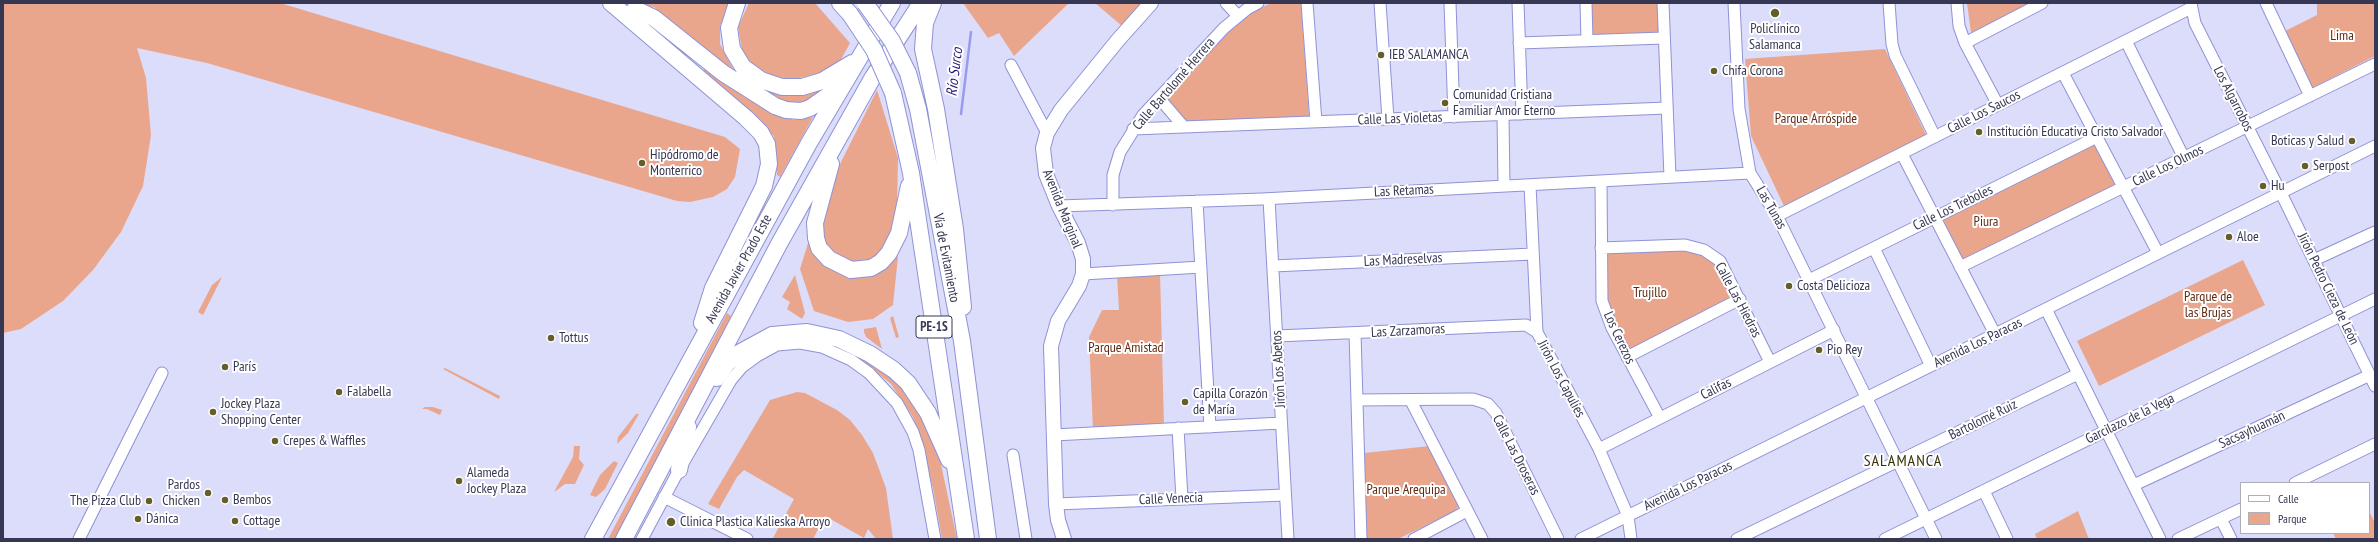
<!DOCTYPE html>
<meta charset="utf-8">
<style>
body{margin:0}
#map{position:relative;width:2378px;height:542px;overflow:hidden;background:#dbddfa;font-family:"PT Sans Narrow",sans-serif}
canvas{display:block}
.frame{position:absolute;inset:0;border:4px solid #363753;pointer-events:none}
.legend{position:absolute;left:2240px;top:482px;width:130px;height:52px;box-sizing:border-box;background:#fff;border:1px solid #afafba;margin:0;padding:5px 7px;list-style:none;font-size:12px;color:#363753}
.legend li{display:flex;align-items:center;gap:8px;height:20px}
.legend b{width:20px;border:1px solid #afafba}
</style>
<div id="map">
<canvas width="2378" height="542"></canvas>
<div class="frame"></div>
<ul class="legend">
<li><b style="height:5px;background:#fff"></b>Calle</li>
<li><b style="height:11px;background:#eaa68c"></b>Parque</li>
</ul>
</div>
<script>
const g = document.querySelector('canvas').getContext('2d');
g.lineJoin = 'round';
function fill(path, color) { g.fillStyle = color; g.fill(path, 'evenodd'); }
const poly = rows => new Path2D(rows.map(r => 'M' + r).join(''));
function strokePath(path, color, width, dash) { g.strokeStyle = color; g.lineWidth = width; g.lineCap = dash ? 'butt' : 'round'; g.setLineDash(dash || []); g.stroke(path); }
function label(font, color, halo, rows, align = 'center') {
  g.font = font + ' "PT Sans Narrow",sans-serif'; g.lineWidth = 4; g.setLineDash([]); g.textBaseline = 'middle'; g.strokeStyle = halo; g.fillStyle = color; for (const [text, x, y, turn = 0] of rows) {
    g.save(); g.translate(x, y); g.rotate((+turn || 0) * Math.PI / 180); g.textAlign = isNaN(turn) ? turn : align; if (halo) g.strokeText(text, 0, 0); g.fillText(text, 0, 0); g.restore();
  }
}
fill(poly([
 [3,3,280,3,725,137,740,149,735,177,727,189,713,197,690,202,677,201,207,63,137,48,146,78,151,135,143,186,121,232,93,270,63,301,21,329,3,333],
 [636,3,729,3,720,26,720,44,736,75,654,7],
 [749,3,815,3,850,43,839,63,817,74,795,79,776,77,753,66,742,50,738,27],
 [963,3,1069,3,1014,56,999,33,988,38],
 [1095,3,1142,3,1122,26],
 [1272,3,1301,3,1309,116,1187,122,1166,98,1226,33,1255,10],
 [1588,3,1661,3,1661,35,1589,38],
 [1967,3,2032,3,1971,33],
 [2317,3,2375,3,2375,56,2312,88,2285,31,2317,15],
 [1885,49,1927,137,1784,206,1751,136,1745,59],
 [706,67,764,107,794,120,813,117,780,177,777,175,774,136,702,73],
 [832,82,827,90,799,106,767,96,770,91,784,95,809,94],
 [877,90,898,158,897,210,892,237,875,261,850,266,821,241,826,192],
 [2094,142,2115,185,1963,260,1942,217],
 [810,237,839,272,895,255,898,257,893,305,873,319,848,322,814,311,800,269],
 [1686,250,1704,253,1718,263,1734,297,1629,351,1606,300,1605,252],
 [2243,260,2265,305,2099,386,2077,341],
 [1160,273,1164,425,1093,430,1089,337,1102,310,1119,310,1117,276],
 [795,275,805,313,802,319,787,309,790,302,782,297],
 [222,277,203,315,198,312,212,285],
 [727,313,731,316,618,539,608,539],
 [893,316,899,337,896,338,890,318],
 [876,327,882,349,866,337,864,332,864,329],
 [820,337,879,362,920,409,939,455,957,539,942,539,933,488,921,442,913,417,891,384,864,362],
 [445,368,500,396,499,399,443,369],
 [797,392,805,393,837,410,850,420,862,435,873,453,886,488,893,539,876,539,868,529,864,538,825,516,813,539,775,539,773,538,794,499,744,470,737,477,719,509,708,504,770,400],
 [425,407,433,407,442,410,440,415,427,409,422,409],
 [636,414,639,414,628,433,617,444,618,437],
 [574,446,580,446,579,459,584,465,575,484,565,484,554,492,573,457],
 [1430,446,1459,506,1455,511,1398,539,1367,539,1364,453],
 [614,461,618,463,605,489,596,497,590,495,600,475],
 [2078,511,2089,539,2037,539,2035,534],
 [2369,511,2375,523,2375,539,2336,539,2333,533,2369,533]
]), '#eaa68c');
strokePath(poly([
 [961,114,971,32]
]), '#999cec', 2.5);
const minor = poly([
 [1226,3,1238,16],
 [1307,3,1316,122],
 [1380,3,1388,119],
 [1450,3,1454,117],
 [1518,3,1522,114],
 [1586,3,1587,41],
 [1663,3,1670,177],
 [1734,3,1739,109,1750,173,1777,216,1936,539],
 [1889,3,1892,44,1895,55,1935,137],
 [1957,3,1959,26,1965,43,1998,105],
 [2191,3,2195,23,2281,193,2375,386],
 [2266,3,2310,96],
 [2126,41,2184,158],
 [1519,43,1664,38],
 [1965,43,2042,3],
 [1011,65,1047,133],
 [2063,73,2158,253],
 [1159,98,1184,127],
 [1503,115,1504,186],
 [1133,129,1667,108],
 [1902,154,1995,334],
 [1601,181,1602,301,1612,328,1660,418],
 [1530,185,1537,332,1599,449,1628,516,1631,539],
 [1269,199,1288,539],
 [1197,201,1210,427],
 [1113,205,1113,175,1120,152,1143,115,1224,28,1247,9,1258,3],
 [1059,206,1262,199,1750,173],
 [1777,216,2191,8],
 [1601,248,1685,245,1704,250,1720,261,1770,362],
 [1874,248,1931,366],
 [2314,260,2375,232],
 [1273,266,1533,254],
 [1960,267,2375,64],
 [1083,274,1201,267],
 [1809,280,2097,137],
 [2046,309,2160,539],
 [1355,333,1361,539],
 [1277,336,1526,325,1537,332],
 [1627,357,1740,299],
 [1357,400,1473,399,1488,404,1496,413,1558,539],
 [1411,401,1482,539],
 [1178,428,1182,499],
 [1054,435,1281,423],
 [1599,449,1834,330],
 [1013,455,1026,539],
 [2295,483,2375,444],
 [2134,485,2370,375],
 [1984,491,2007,539],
 [664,497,747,539],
 [1056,504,1285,495],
 [2221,519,2231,539],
 [79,539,162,373],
 [642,539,679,470,731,380,742,367,757,356,777,345,800,343,822,347,851,360,869,373,897,403,913,432,919,450,935,539],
 [1414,539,1467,511],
 [1581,539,2375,146],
 [1737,539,2078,374],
 [1885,539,2375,299],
 [2178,539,2241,509]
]);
const major = poly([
 [1064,539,1058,520,1056,504,1051,346,1058,321,1079,286,1083,274,1083,259,1078,243,1059,206,1046,174,1043,148,1047,133,1061,110,1118,40,1151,3]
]);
const highway = poly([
 [611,3,746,118,761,133,767,144,769,164,764,186,713,288,702,323],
 [737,3,729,28,732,49,743,67,761,80,782,87,802,87,822,81,852,63],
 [840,3,850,14],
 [933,3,925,23,923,49,936,109,955,229,963,307],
 [635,9,654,18,723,73,775,106,786,110,801,111,810,108,836,90],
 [908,73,918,109,962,341,988,539],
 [893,93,911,173,966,539],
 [831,164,815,223,816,238,819,248,829,259,851,270,871,268,881,262,889,253,899,233,909,186],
 [717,378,727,363,739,353,772,335,807,332,839,339,870,354,894,370,908,383,928,413,949,460],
 [679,470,688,427],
 [593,539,809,143,892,3],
 [624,539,779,244,873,77,921,3]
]);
strokePath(minor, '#8f92d5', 13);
strokePath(major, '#8f92d5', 16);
strokePath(highway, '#8f92d5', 18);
strokePath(minor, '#fff', 11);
strokePath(major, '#fff', 14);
strokePath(highway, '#fff', 16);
const highwayBridge = poly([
 [865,3,892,41,908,73],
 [850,14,874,50,893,93]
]);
strokePath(highwayBridge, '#8f92d5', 18, []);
strokePath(highwayBridge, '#fff', 16);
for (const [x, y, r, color] of [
 [1775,13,5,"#655e2b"],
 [1381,55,4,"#655e2b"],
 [1714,71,4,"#655e2b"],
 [1445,103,4,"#655e2b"],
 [1979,132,4,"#655e2b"],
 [2352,141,4,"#655e2b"],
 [642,163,4,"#655e2b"],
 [2305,166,4,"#655e2b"],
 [2263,186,4,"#655e2b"],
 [2229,237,4,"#655e2b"],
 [1789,286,4,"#655e2b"],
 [551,338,4,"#655e2b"],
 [1819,350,4,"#655e2b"],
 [225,367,4,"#655e2b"],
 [339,392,4,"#655e2b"],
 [1185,402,4,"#655e2b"],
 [213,412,4,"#655e2b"],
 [275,441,4,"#655e2b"],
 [459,481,4,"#655e2b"],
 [208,493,4,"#655e2b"],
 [225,500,4,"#655e2b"],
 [149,501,4,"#655e2b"],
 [138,519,4,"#655e2b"],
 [235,521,4,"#655e2b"],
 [671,522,5,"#655e2b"]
]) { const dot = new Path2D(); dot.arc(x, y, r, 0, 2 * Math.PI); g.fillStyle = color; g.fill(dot); strokePath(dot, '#fff', 1.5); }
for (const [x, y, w] of [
 [934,327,36]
]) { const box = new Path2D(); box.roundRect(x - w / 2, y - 11, w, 22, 3); g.fillStyle = '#fff'; g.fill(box); strokePath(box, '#363753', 1); }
label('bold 13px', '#363753', null, [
 ["PE-1S",934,327]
]);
label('14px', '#363753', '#fff', [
 ["Policlínico",1775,29,"center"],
 ["Salamanca",1775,45,"center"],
 ["IEB SALAMANCA",1389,55],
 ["Chifa Corona",1722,71],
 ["Comunidad Cristiana",1453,95],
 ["Familiar Amor Eterno",1453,111],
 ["Institución Educativa Cristo Salvador",1987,132],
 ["Boticas y Salud",2344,141,"right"],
 ["Hipódromo de",650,155],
 ["Monterrico",650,171],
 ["Serpost",2313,166],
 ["Hu",2271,186],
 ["Aloe",2237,237],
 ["Costa Delicioza",1797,286],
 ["Tottus",559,338],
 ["Pio Rey",1827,350],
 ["París",233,367],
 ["Falabella",347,392],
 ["Capilla Corazón",1193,394],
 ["de María",1193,410],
 ["Jockey Plaza",221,404],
 ["Shopping Center",221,420],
 ["Crepes & Waffles",283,441],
 ["Alameda",467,473],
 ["Jockey Plaza",467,489],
 ["Pardos",200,485,"right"],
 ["Chicken",200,501,"right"],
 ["Bembos",233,500],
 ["The Pizza Club",141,501,"right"],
 ["Dánica",146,519],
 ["Cottage",243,521],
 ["Clinica Plastica Kalieska Arroyo",680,522]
], 'left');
label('14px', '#612a13', '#fff', [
 ["Lima",2342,36],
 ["Parque Arróspide",1816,119],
 ["Piura",1986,222],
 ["Trujillo",1650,293],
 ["Parque de",2208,297],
 ["las Brujas",2208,313],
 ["Parque Amistad",1126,348],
 ["Parque Arequipa",1406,490]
]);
label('14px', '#363753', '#fff', [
 ["Calle Bartolomé Herrera",1174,84,-49],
 ["Los Algarrobos",2233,99,63],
 ["Calle Los Saucos",1984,112,-27],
 ["Calle Las Violetas",1400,119,-2],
 ["Calle Los Olmos",2168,166,-26],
 ["Las Retamas",1404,191,-3],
 ["Las Tunas",1771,208,60],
 ["Calle Los Treboles",1953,208,-26],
 ["Avenida Marginal",1062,209,68],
 ["Vía de Evitamiento",946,258,79],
 ["Las Madreselvas",1403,260,-3],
 ["Avenida Javier Prado Este",739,269,-61],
 ["Jirón Pedro Cieza de León",2328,289,64],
 ["Calle Las Hiedras",1738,300,62],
 ["Las Zarzamoras",1408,331,-3],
 ["Los Cerezos",1619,338,65],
 ["Avenida Los Paracas",1978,343,-26],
 ["Jirón Los Abetos",1279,369,-93],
 ["Jirón Los Capulíes",1561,379,62],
 ["Califas",1716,389,-27],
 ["Garcilazo de la Vega",2130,419,-26],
 ["Bartolomé Ruiz",1983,420,-26],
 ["Sacsayhuamán",2252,430,-25],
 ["Calle Las Droseras",1516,455,63],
 ["Avenida Los Paracas",1688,486,-26],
 ["Calle Venecia",1171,499,-2]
]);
label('italic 15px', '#271672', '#fff', [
 ["Río Surco",955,72,-83]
]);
g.letterSpacing = '1px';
label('16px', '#373106', '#fff', [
 ["SALAMANCA",1903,461]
]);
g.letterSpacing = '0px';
</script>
